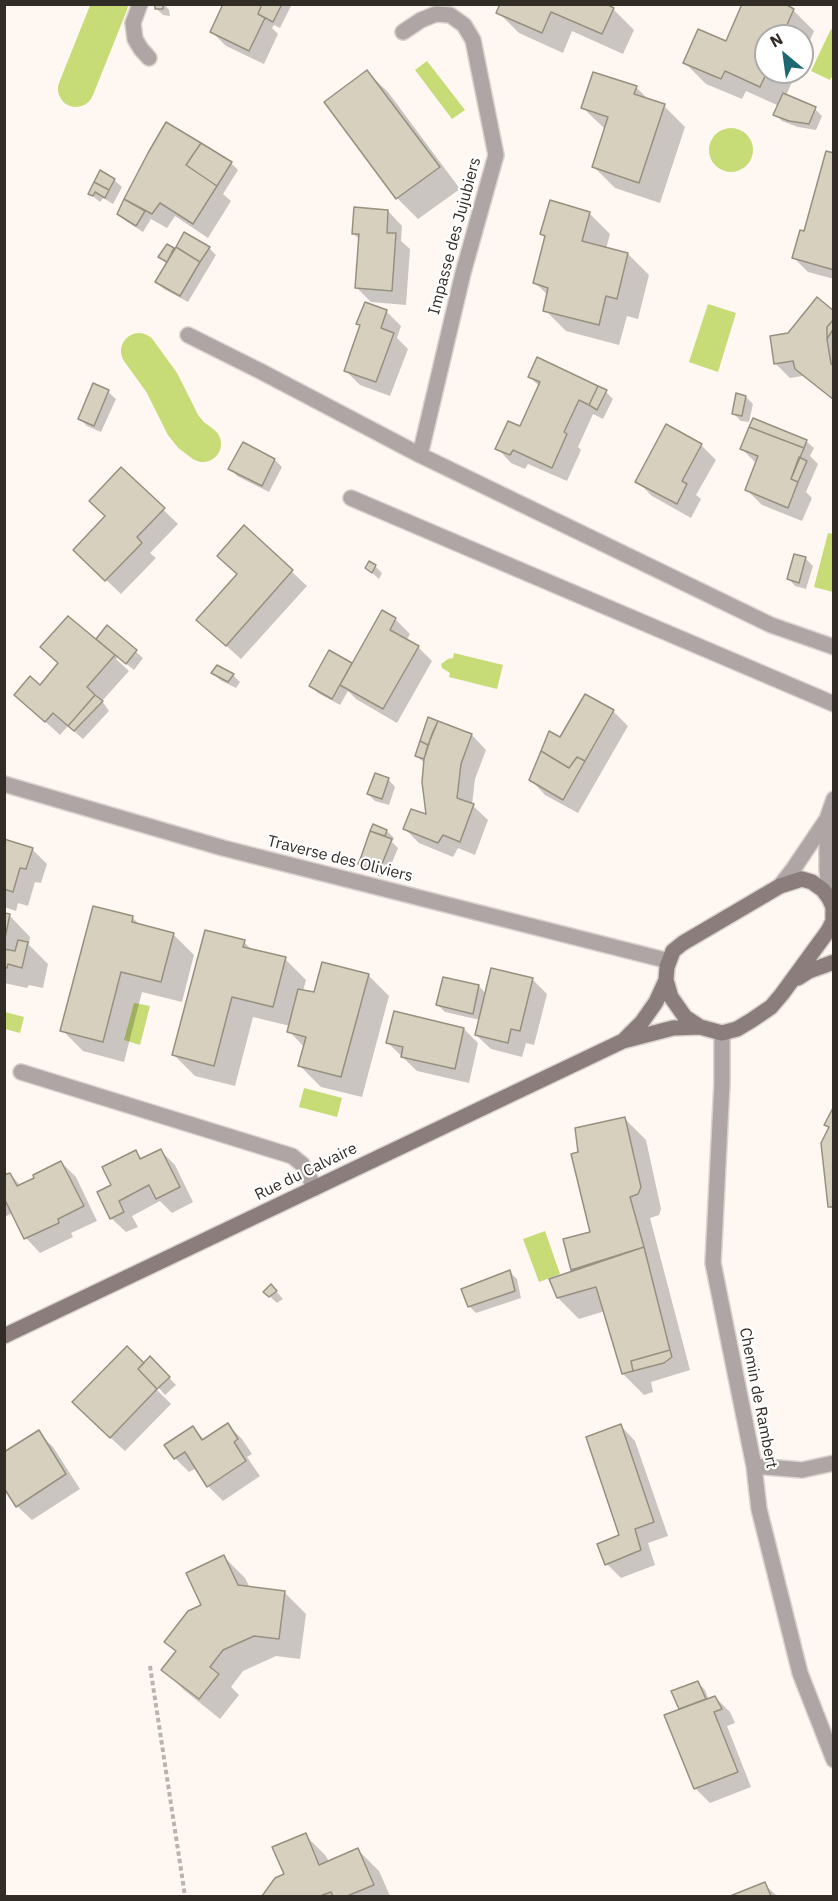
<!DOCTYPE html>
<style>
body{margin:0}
#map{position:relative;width:838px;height:1901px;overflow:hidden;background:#fef7f2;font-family:"IBM Plex Sans",sans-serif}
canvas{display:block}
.frame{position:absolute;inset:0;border:6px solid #322c27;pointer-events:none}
.north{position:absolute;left:754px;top:24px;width:60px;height:60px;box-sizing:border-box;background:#fff;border:2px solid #adaba9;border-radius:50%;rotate:331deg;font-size:16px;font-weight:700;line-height:24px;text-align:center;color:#322c27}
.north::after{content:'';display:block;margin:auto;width:21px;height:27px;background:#1d6872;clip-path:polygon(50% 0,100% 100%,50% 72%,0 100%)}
</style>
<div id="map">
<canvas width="838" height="1901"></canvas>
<div class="frame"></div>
<div class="north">N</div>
</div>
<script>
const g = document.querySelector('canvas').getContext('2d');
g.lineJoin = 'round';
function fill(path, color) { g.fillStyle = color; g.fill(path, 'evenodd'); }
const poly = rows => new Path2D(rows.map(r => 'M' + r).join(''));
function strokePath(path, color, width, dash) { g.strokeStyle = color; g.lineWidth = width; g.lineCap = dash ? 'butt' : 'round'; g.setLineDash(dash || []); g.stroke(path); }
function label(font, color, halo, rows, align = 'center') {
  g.font = font + ' "IBM Plex Sans",sans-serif'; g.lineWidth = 4.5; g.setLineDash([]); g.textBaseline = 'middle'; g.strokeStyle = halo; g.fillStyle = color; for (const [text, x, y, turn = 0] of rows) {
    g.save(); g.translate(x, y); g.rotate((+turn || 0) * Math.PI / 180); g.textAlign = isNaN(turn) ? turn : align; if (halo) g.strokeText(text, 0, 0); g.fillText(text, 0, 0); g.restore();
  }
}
fill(poly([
 [831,29,833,30,834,73,830,80,811,71],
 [427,61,465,110,452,119,415,70],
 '709 150a22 22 0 1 1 44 0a22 22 0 1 1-44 0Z',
 [708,304,736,313,718,372,689,362],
 [828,533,833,534,833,592,814,587],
 [454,653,503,665,497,689,449,677,450,673,442,668,441,664,448,659,453,658],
 [134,1003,150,1006,140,1045,124,1040],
 [5,1012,24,1017,20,1033,5,1029],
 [304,1088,342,1098,337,1117,299,1107],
 [545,1231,560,1274,539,1282,523,1239]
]), '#c7db77');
fill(poly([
 [156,4,164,4,169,10,170,16,163,15,156,8],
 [225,4,292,4,280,28,274,25,272,28,278,34,264,64,226,46,212,32],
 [613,9,634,30,623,54,572,31,563,53,519,33,498,12],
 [793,10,814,31,802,59,802,36,766,36,766,72,796,72,786,96,815,109,822,116,816,130,798,127,782,121,775,114,779,106,746,91,742,99,706,84,685,63],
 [367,72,388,92,460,189,418,219,397,198],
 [636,87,650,101,664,106,685,127,660,203,615,188,594,167,605,129,583,108],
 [167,124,231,163,238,170,223,194,231,201,208,238,175,216,167,228,151,219,143,232,126,221,119,214],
 [834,155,834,279,808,272,794,258],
 [114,180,122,187,113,204,103,198,100,202,89,193],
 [388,211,402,226,401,241,410,249,406,305,371,302,357,288,360,240,353,233],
 [589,213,610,234,606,249,628,254,649,275,638,319,627,316,619,345,566,331,545,310,548,295,534,282,546,238,542,234],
 [168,246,175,250,209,248,216,255,188,302,164,289,157,282,167,264,160,257],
 [386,311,401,326,397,338,408,349,390,396,360,385,346,371,361,327,358,323],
 [834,313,834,398,808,378,808,380,803,376,790,378,776,364,789,334],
 [529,376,597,388,606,392,613,399,603,419,593,414,578,447,581,450,567,481,528,464,525,469,511,463,497,448,521,428,539,386],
 [94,385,108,392,116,399,101,432,87,426,80,419],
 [746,397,753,404,749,422,741,421,734,414],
 [806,441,814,448,810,456,818,464,806,492,812,498,802,521,762,505,747,490,757,464,742,449],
 [243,444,275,460,282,467,269,492,237,476,230,468],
 [701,445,716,460,696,495,701,499,691,518,652,496,637,481],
 [121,469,178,524,150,553,156,558,121,594,75,550,107,516],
 [244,527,307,586,241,659,213,634,239,574],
 [806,559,813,566,806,589,795,586,788,578],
 [375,566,382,573,379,579,367,568],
 [395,619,410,634,406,641,418,647,432,661,397,723,356,699,348,691,340,705,318,693,311,686,329,652,353,665],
 [107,627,143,658,134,670,118,657,116,659,129,671,102,701,109,711,83,739,68,726,60,735,16,695,40,687,96,641],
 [213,673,233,675,240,682,236,688,220,680],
 [613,711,628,726,578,813,545,795,531,780,560,740],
 [429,719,472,735,486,750,475,779,472,805,488,820,475,855,458,848,453,857,419,843,405,829,428,816,425,763,416,756],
 [388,779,395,787,389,805,375,801,368,794],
 [374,826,387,831,394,838,392,842,398,848,389,870,384,869,381,877,367,871,360,864],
 [4,841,32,849,47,864,41,883,35,882,28,906,18,903,16,911,4,907],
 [4,915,10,916,30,937,29,945,48,964,43,988,29,985,27,988,4,983],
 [132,917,141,926,173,934,194,955,182,1002,142,992,124,1062,83,1051,62,1030],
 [244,942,253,951,285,959,306,980,303,991,315,994,368,975,389,996,362,1097,321,1087,300,1066,305,1048,289,1031,290,1026,253,1017,235,1086,195,1076,174,1055],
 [532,979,547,994,534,1045,526,1043,522,1057,491,1049,476,1035,480,1020,445,1012,438,1005,479,986,486,994],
 [464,1029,478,1043,469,1083,417,1071,388,1043],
 [625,1119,646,1140,661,1209,659,1215,650,1218,690,1370,651,1382,653,1392,644,1395,623,1374,605,1311,579,1319,558,1298,573,1271,565,1240,591,1233,580,1153],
 [161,1151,175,1165,193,1202,172,1213,160,1201,132,1216,138,1227,126,1232,111,1218,113,1185,135,1152,143,1159],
 [61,1162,76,1177,97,1221,71,1233,73,1237,40,1253,26,1238,13,1213,4,1217,4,1177,10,1174,21,1186],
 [510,1272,517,1279,521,1298,476,1313,469,1306],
 [271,1286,283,1299,277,1303,265,1292],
 [150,1358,176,1385,165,1395,158,1387,154,1387,171,1404,125,1451,88,1417],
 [228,1425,242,1439,252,1454,247,1457,260,1476,223,1501,208,1486,197,1468,189,1472,175,1458,193,1428,205,1440],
 [621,1426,635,1441,668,1536,648,1543,655,1565,621,1578,607,1564,621,1536],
 [38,1432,53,1447,80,1489,32,1520,17,1506],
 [224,1557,245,1578,250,1588,285,1593,306,1614,300,1659,276,1656,243,1671,231,1687,239,1695,220,1719,184,1690,163,1669,177,1652,166,1641,203,1606],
 [698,1683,705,1690,709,1700,715,1697,730,1712,735,1723,727,1726,751,1787,710,1803,696,1789,666,1716,682,1710,680,1708],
 [305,1835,326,1856,329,1862,358,1850,379,1871,390,1896,264,1896,276,1879,286,1875],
 [764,1884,777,1896,734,1896]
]), '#0003');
strokePath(poly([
 [76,89,110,4],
 [139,351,162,383,183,425,191,435,203,444]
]), '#c7db77', 36);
const building = poly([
 [155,4,163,4,163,9,155,9,155,4],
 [223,4,262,4,258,14,265,18,249,51,210,32,223,4],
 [262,4,282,4,273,22,258,14,262,4],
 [500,4,606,4,614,8,602,34,551,12,542,33,496,13,500,4],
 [742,4,785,4,794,9,782,36,766,36,767,72,760,87,725,71,721,79,683,63,698,29,726,41,742,4],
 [367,70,440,167,396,199,324,102,367,70],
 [593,72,637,86,634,94,665,104,639,183,592,167,608,117,581,108,593,72],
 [783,93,816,107,809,124,789,121,773,115,783,93],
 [166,122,201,143,186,165,217,186,193,224,160,203,152,214,124,199,148,153,166,122],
 [201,143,232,162,217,186,186,165,201,143],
 [826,151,834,153,834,270,792,258,800,230,804,231,826,151],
 [100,170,115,179,109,190,94,182,100,170],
 [94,182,109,190,105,198,95,192,93,196,88,194,94,182],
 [124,199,145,211,136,226,117,214,124,199],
 [550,200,590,212,582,241,628,253,617,299,606,296,599,325,543,311,548,288,533,283,545,236,540,234,550,200],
 [354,207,388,210,387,233,396,233,392,291,355,288,359,234,352,234,354,207],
 [184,232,210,247,200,262,176,247,184,232],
 [167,244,174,248,167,262,158,257,167,244],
 [176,247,200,262,180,296,155,282,176,247],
 [817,297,834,311,834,319,827,327,827,339,831,364,834,365,834,400,795,369,793,361,774,364,770,336,788,333,817,297],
 [365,302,387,310,381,328,394,333,376,382,344,371,360,325,356,324,365,302],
 [834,319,834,332,832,331,827,339,827,327,834,319],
 [537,357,598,386,589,405,579,400,564,432,567,434,552,468,513,450,510,455,495,449,508,421,520,426,540,382,528,377,537,357],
 [93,383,109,390,94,426,78,419,93,383],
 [598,386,607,390,597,410,589,405,598,386],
 [736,393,746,396,742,416,732,414,736,393],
 [753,418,807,440,804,448,749,427,753,418],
 [666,424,702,444,682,481,687,484,677,504,635,482,666,424],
 [749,427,804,448,791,479,798,482,788,508,745,490,758,456,740,449,749,427],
 [243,442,275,459,262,486,228,469,243,442],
 [799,457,807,461,798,482,791,479,799,457],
 [121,467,165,508,137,537,142,543,105,581,73,550,105,516,89,501,121,467],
 [244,525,293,570,226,646,196,620,237,574,217,556,244,525],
 [794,554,806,557,799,583,787,579,794,554],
 [369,561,376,565,372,573,365,568,369,561],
 [382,610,396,618,390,630,419,646,383,709,340,685,382,610],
 [68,616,115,655,87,687,95,695,68,726,53,713,45,722,14,695,30,676,40,685,58,663,40,647,68,616],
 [107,625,137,650,126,664,96,639,107,625],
 [329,650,352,663,332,699,309,686,329,650],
 [217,665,234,674,228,682,211,673,217,665],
 [585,694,614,710,585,761,577,757,569,768,541,751,549,731,560,737,585,694],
 [95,695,103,701,74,731,68,726,95,695],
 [428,717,438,721,428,745,420,741,428,717],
 [438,721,472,734,461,764,457,798,474,804,460,842,443,835,438,843,403,829,411,809,426,814,422,782,424,759,432,734,438,721],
 [420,741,428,745,424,759,415,756,420,741],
 [541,751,569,768,577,757,585,761,563,800,529,780,541,751],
 [375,773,389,778,382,799,367,794,375,773],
 [373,824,387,830,385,836,370,831,373,824],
 [370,831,392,839,382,864,361,857,370,831],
 [4,839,33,848,26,869,20,868,13,892,4,889,4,839],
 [361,857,377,863,374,870,358,864,361,857],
 [93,906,133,916,132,922,174,933,161,982,121,972,103,1042,60,1031,93,906],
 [4,913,10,914,5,938,4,938,4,913],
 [205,930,245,940,243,947,286,957,273,1007,232,997,214,1066,172,1055,205,930],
 [18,940,28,942,22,968,8,964,7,968,4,968,4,949,15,951,18,940],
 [322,962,369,974,341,1077,298,1066,306,1037,287,1032,298,989,314,992,322,962],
 [491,968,533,978,520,1031,511,1029,508,1043,475,1035,491,968],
 [443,977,479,985,473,1014,436,1005,443,977],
 [394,1011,464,1028,455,1069,401,1057,403,1047,386,1043,394,1011],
 [834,1106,834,1207,828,1207,821,1143,829,1127,824,1125,834,1106],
 [625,1117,641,1187,638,1194,630,1197,644,1247,571,1270,563,1239,590,1232,571,1154,578,1152,575,1128,625,1117],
 [161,1149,180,1187,156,1199,149,1185,119,1201,124,1212,110,1219,97,1192,111,1185,102,1167,136,1150,140,1159,161,1149],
 [61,1161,84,1206,58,1219,59,1223,24,1239,4,1198,4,1175,10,1173,17,1186,34,1178,33,1175,61,1161],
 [644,1247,670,1350,631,1361,633,1371,622,1374,596,1287,557,1298,549,1279,644,1247],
 [510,1270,515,1291,468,1307,461,1289,510,1270],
 [271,1284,277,1291,269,1297,263,1292,271,1284],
 [127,1346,144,1363,138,1369,157,1389,110,1438,72,1402,127,1346],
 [670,1350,672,1357,664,1363,633,1371,631,1361,670,1350],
 [150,1356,170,1377,157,1389,138,1369,150,1356],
 [228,1423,238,1439,234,1442,246,1461,207,1487,185,1452,174,1459,164,1445,193,1426,202,1440,228,1423],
 [621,1424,654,1522,635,1529,641,1550,605,1565,597,1544,619,1535,586,1437,621,1424],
 [39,1430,66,1474,16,1507,4,1488,4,1452,39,1430],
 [224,1555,238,1585,285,1591,279,1639,254,1636,223,1650,210,1667,219,1674,199,1699,161,1670,176,1651,164,1642,188,1611,201,1605,186,1573,224,1555],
 [698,1681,706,1699,679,1709,671,1691,698,1681],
 [715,1696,722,1709,714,1712,738,1772,694,1789,664,1715,715,1696],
 [306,1833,319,1865,358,1848,374,1885,347,1896,333,1896,331,1892,320,1896,262,1896,275,1878,284,1874,272,1847,306,1833],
 [765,1882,771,1896,730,1896,765,1882]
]);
fill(building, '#d7d0be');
strokePath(building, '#96907f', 1.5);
const lane = poly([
 [140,4,133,23,135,39,141,49,149,58]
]);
const street = poly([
 [403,32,421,20,436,14,450,15,464,25,473,40,496,155,463,273,420,455],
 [188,335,262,372,420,455,771,625,834,647],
 [351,498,834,704],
 [4,784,223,848,669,961],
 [827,819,827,868,829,898],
 [780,886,794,868,827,819,834,799],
 [722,1033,722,1083,713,1263,754,1466,759,1509,800,1673,834,1760],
 [21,1072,292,1156,302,1164,315,1188],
 [754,1466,802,1470,834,1463]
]);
const secondary = poly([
 [802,879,812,882,823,890,829,898,833,907,833,921,828,931,782,994,771,1007,752,1020,737,1029,722,1033,700,1027,685,1017,671,997,666,980,667,967,673,951,683,943,780,886,802,879],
 [798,978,809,971,834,962],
 [624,1040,642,1022,656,1002,666,980],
 [4,1336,623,1041,673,1028,700,1027]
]);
strokePath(lane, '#d9d2cd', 18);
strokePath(street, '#d9d2cd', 18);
strokePath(secondary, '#d9d2cd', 18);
strokePath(poly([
 [150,1666,185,1896]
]), '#bab3ae', 4, [4.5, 3]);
strokePath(lane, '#afa5a4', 15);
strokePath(street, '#afa5a4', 15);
strokePath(secondary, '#8b7d7b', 15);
label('16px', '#322c27', '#fff', [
 ["Impasse des Jujubiers",455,236,-75],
 ["Traverse des Oliviers",340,859,14],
 ["Rue du Calvaire",306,1172,-26],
 ["Chemin de Rambert",758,1398,79]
]);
</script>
